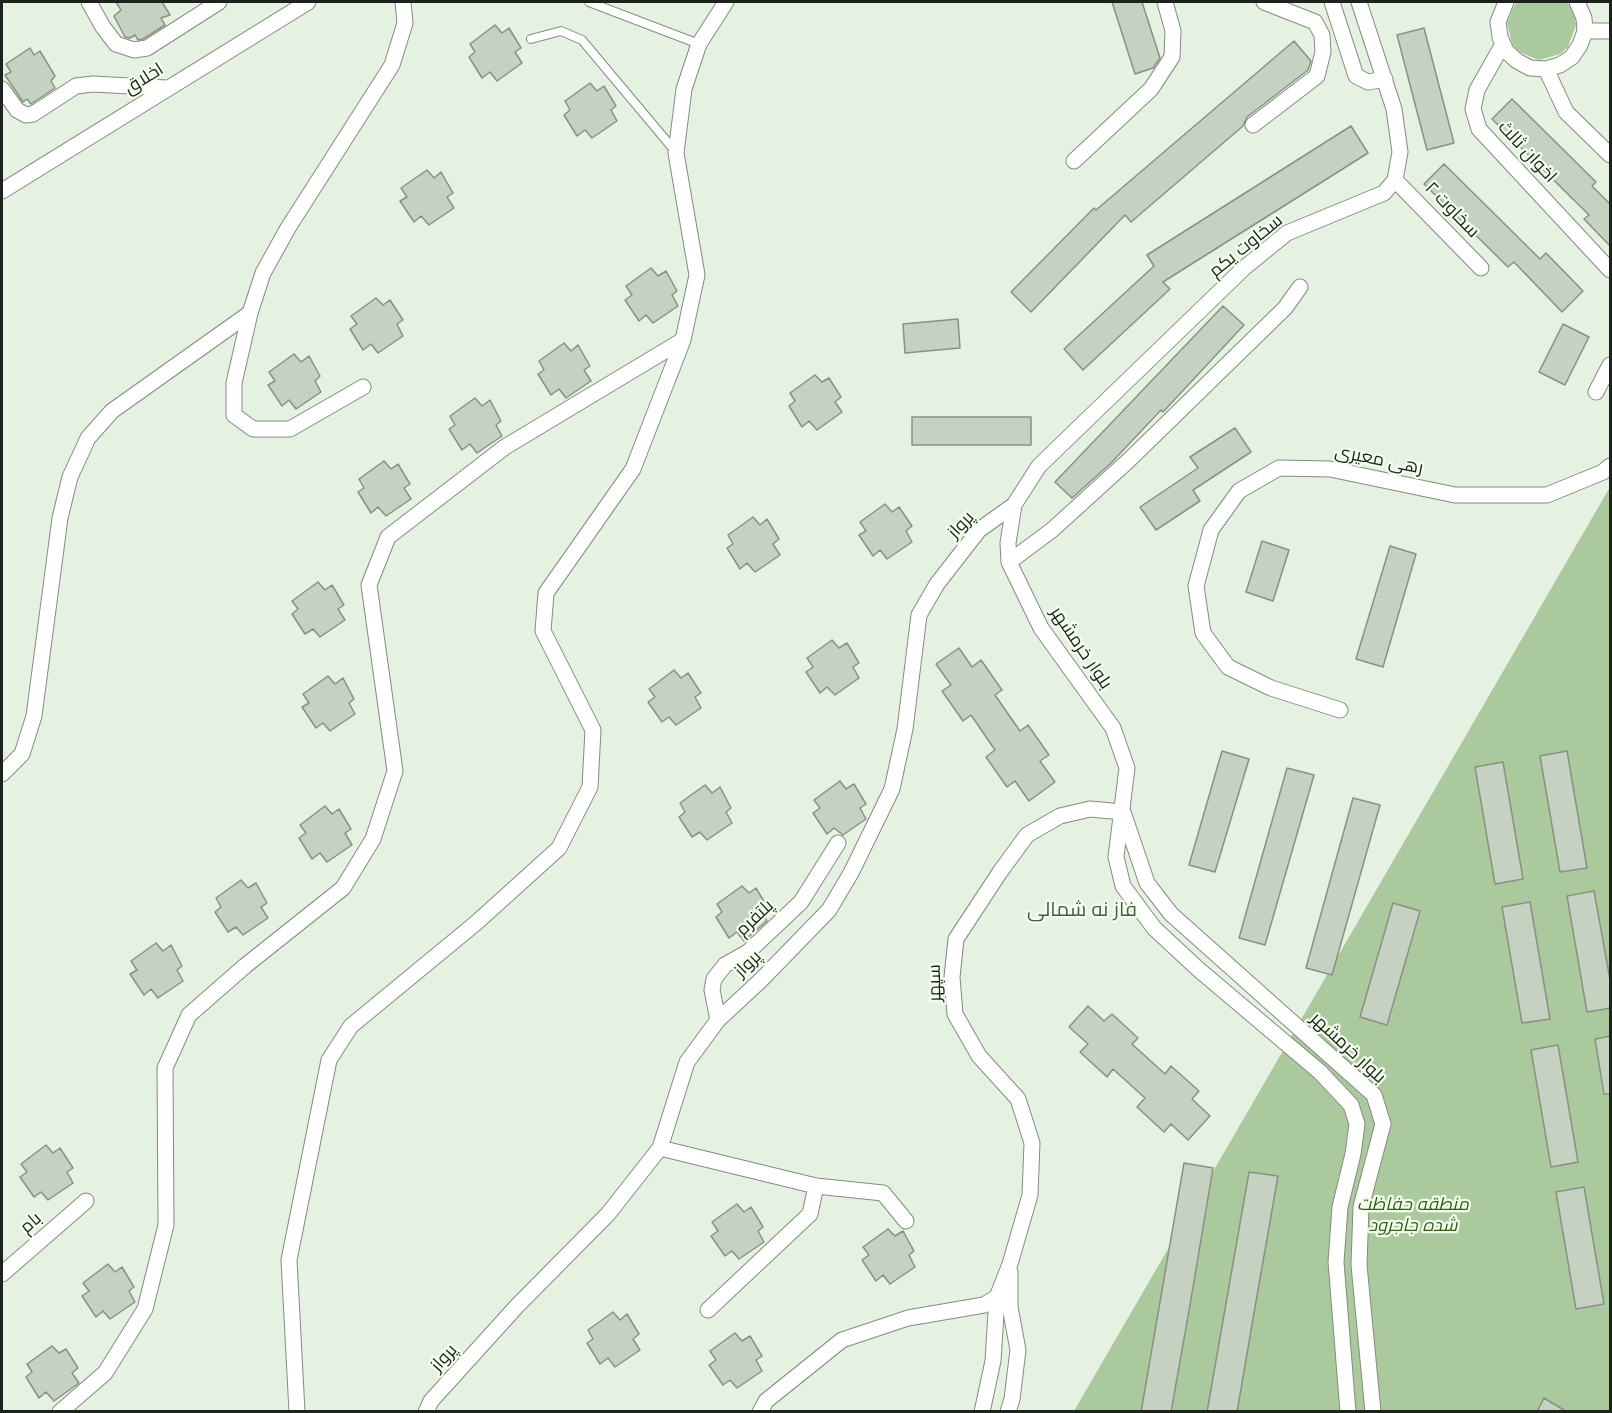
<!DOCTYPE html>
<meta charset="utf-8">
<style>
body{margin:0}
#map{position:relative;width:1612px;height:1413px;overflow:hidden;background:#e5f2e1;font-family:Lora,serif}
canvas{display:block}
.frame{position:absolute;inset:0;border:3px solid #1e221c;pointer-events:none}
</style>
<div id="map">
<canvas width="1612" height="1413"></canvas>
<div class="frame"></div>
</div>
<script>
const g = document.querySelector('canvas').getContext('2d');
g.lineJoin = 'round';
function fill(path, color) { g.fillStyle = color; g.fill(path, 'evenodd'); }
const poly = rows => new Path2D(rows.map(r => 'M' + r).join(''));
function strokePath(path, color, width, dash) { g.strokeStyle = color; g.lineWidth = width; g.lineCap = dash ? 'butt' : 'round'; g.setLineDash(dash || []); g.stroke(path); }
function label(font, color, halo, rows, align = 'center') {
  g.font = font + ' Lora,Cairo,serif'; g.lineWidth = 4.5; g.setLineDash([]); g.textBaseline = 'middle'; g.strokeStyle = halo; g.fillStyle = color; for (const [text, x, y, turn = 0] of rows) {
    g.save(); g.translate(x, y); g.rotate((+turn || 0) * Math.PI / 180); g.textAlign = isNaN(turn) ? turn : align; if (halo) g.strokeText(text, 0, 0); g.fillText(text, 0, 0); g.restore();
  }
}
fill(poly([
 [1516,2,1567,2,1574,13,1576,25,1568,47,1560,54,1539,60,1519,52,1512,44,1507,23],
 [1610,487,1610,1411,1074,1411]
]), '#aaca9d');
const building = poly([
 [116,2,162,2,170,15,161,18,165,25,143,39,138,40,135,35,130,38,125,37,114,16,121,10,116,2],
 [1112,2,1142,2,1160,58,1153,68,1135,74,1112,2],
 [495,25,502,33,509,28,521,48,515,52,522,63,497,81,490,72,482,78,469,57,475,52,470,44,495,25],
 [1424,28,1454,143,1427,150,1397,35,1424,28],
 [1294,41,1311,61,1308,70,1247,117,1243,126,1131,222,1125,215,1031,312,1011,292,1094,208,1096,210,1294,41],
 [30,48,34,55,40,51,55,76,51,81,55,88,31,104,27,99,23,102,5,75,11,72,6,64,30,48],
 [590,83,597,91,604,86,616,106,611,110,617,121,592,138,585,130,577,136,564,115,570,110,565,101,590,83],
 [1512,99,1596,182,1592,186,1611,205,1611,247,1584,219,1589,215,1492,119,1512,99],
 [1351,126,1368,153,1163,282,1170,289,1083,370,1064,349,1154,266,1147,255,1351,126],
 [1444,164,1540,259,1546,253,1583,291,1562,312,1514,262,1508,267,1424,184,1444,164],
 [427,170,434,178,441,172,453,193,447,197,454,208,429,225,421,216,414,222,400,201,407,197,401,188,427,170],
 [651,268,658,276,666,271,677,291,672,295,678,306,653,323,646,315,639,321,625,300,632,295,626,286,651,268],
 [376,298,383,305,390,300,403,320,397,324,403,336,378,353,371,344,363,350,350,329,357,324,351,316,376,298],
 [1223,306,1244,325,1163,412,1161,410,1111,463,1072,498,1055,482,1223,306],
 [958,319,960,348,905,353,903,324,958,319],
 [1563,324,1589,337,1565,385,1539,372,1563,324],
 [564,343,571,351,578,345,590,366,584,370,591,381,566,398,559,389,551,395,538,374,544,370,539,361,564,343],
 [294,354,301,362,309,356,320,376,315,381,321,392,296,409,289,400,282,406,268,385,275,381,269,372,294,354],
 [815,375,822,382,829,378,841,397,835,402,842,412,817,430,809,421,802,427,789,406,795,401,790,393,815,375],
 [475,398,482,406,490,400,501,421,496,425,502,436,477,453,470,444,462,450,449,429,455,425,450,416,475,398],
 [912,417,1031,417,1031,445,912,445,912,417],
 [1235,428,1251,452,1193,490,1200,501,1156,530,1140,507,1198,468,1190,457,1235,428],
 [384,461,391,469,398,464,410,484,404,488,411,499,386,516,378,507,371,513,358,492,364,488,359,479,384,461],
 [885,504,892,512,899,507,912,526,906,531,912,542,887,559,880,550,873,556,859,535,866,531,860,522,885,504],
 [753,517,760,525,767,519,779,539,773,544,780,555,755,572,747,563,740,569,727,548,733,544,728,535,753,517],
 [1262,541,1289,550,1273,601,1246,592,1262,541],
 [1390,546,1416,554,1383,667,1356,659,1390,546],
 [318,582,325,590,332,585,344,605,338,609,345,620,320,637,313,629,305,634,292,614,298,609,292,601,318,582],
 [832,640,839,648,847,643,859,663,853,667,859,678,835,695,827,687,820,693,806,672,813,667,807,658,832,640],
 [959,648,972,667,981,660,1002,690,995,695,1020,731,1028,725,1049,755,1040,761,1055,782,1029,801,1015,781,1007,787,986,757,995,750,971,715,963,721,942,691,951,685,936,664,959,648],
 [674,670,681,678,688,673,701,693,695,697,701,708,676,725,669,717,662,722,648,702,655,697,649,689,674,670],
 [328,676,335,684,343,678,354,699,349,703,355,714,330,731,323,723,316,728,302,707,309,703,303,694,328,676],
 [1222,751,1249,759,1215,872,1189,865,1222,751],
 [1567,751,1587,868,1560,872,1540,756,1567,751],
 [1503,762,1523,879,1495,884,1475,767,1503,762],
 [1287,768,1314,775,1265,945,1239,938,1287,768],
 [840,781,846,789,854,784,866,804,860,808,866,819,843,835,834,828,827,834,813,813,820,808,814,800,840,781],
 [705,785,712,793,720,787,731,808,726,812,732,823,707,840,700,832,692,837,679,817,685,812,680,803,705,785],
 [1353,798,1380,805,1332,975,1306,968,1353,798],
 [325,806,332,814,339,809,351,829,345,833,352,845,327,862,320,853,312,859,299,838,306,833,300,825,325,806],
 [241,880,248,888,256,883,267,903,261,907,268,918,243,935,236,927,228,932,215,912,221,907,216,898,241,880],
 [742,886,749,893,756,888,768,908,762,912,767,921,744,941,737,932,729,938,716,917,722,912,717,904,742,886],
 [1594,891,1611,985,1611,1008,1587,1012,1567,896,1594,891],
 [1530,902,1550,1019,1522,1023,1502,907,1530,902],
 [1393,903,1420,911,1387,1025,1360,1017,1393,903],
 [156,943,163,951,171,945,182,966,177,970,183,981,158,998,151,989,144,995,130,974,137,970,131,961,156,943],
 [1088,1006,1104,1021,1112,1014,1138,1038,1132,1044,1165,1074,1171,1066,1199,1091,1192,1099,1210,1116,1188,1140,1171,1124,1164,1132,1137,1107,1145,1098,1113,1069,1107,1077,1080,1052,1088,1044,1069,1027,1088,1006],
 [1611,1036,1611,1094,1604,1094,1595,1039,1611,1036],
 [1558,1045,1578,1162,1551,1167,1531,1050,1558,1045],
 [46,1145,53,1153,60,1148,73,1168,67,1172,73,1183,48,1200,41,1192,34,1197,20,1177,27,1172,21,1164,46,1145],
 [1184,1163,1213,1168,1190,1305,1171,1412,1141,1412,1184,1163],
 [1249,1172,1278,1176,1254,1313,1237,1412,1207,1412,1249,1172],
 [1584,1187,1604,1304,1576,1309,1556,1192,1584,1187],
 [737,1204,744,1212,751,1207,763,1227,758,1231,764,1242,739,1259,732,1251,725,1256,711,1236,718,1231,712,1222,737,1204],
 [888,1229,895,1236,903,1231,914,1251,909,1255,915,1267,890,1284,883,1275,876,1281,862,1260,869,1255,863,1247,888,1229],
 [108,1264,115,1272,122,1267,134,1287,129,1291,135,1302,110,1319,103,1311,96,1317,82,1296,89,1291,83,1283,108,1264],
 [613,1312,620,1320,627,1314,639,1334,633,1339,640,1350,615,1367,608,1358,600,1364,587,1343,593,1339,588,1330,613,1312],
 [735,1333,742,1341,750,1336,762,1356,756,1360,762,1371,737,1388,730,1380,723,1385,709,1365,716,1360,710,1351,735,1333],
 [52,1346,59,1353,66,1349,78,1368,72,1373,79,1383,54,1401,46,1392,39,1398,26,1377,32,1372,27,1364,52,1346],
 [1544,1398,1567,1412,1537,1412,1544,1398]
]);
fill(building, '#c5d1c1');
strokePath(building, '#879283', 1.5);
const service = poly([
 [589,2,699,44],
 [531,39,561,31,582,40,675,151]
]);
const minor = poly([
 [89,2,103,27,116,44,134,50,147,48,219,2],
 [1332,2,1356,76,1368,82,1385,79],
 [1506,2,1498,22,1500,37,1506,51,1517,61,1530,68,1546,69,1560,65,1572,57,1580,45,1585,31,1584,18,1577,2],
 [1585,31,1610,31],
 [1503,44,1477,90,1473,109,1479,129,1610,270],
 [1546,69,1566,112,1610,155],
 [2,89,17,110,26,115,33,114,76,86,93,84,167,88],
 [1253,125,1317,76,1323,52,1322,35,1315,22,1264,2],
 [1074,161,1151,89,1172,57,1173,31,1165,2],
 [1395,180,1481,268],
 [2,191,308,2],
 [363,387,290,429,253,429,234,415,234,383,250,313,263,273,288,228,392,65,405,23,403,2],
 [1596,392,1610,365],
 [1014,505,1008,543,1009,562,1041,628,1113,728,1127,768,1116,857,1123,886,1154,928,1198,969,1320,1072,1351,1105,1357,1124,1353,1154,1340,1207,1336,1262,1348,1412],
 [1009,562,1052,530,1128,461,1285,308,1300,287],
 [1340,710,1271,688,1228,667,1203,633,1196,586,1211,530,1239,491,1279,468,1330,469,1455,495,1547,495,1603,472,1610,466],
 [2,774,22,754,34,716,60,518,70,477,88,438,112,411,250,313],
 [1124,815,1147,883,1171,914,1374,1095,1383,1124,1361,1207,1359,1265,1373,1412],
 [718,1020,712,990,714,979,725,965,748,952,801,902,838,843],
 [660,1148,816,1186,883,1193,906,1221],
 [2,1274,86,1201],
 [708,1310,810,1214,816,1186],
 [60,1412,105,1373,145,1309,166,1225,165,1068,189,1015,245,966,343,888,373,839,395,771,369,585,388,537,505,447,683,340],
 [297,1412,289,1260,329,1060,351,1026,476,923,559,848,590,787,593,730,543,631,546,593,633,469,683,340,697,275,676,153,684,89,699,44,726,2],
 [426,1412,431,1401,517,1306,608,1214,660,1148,687,1062,718,1020,761,980,829,910,851,873,892,789,905,729,919,615,937,584,979,530,1014,505,1039,466,1244,268,1287,233,1384,193,1395,180,1400,152,1394,109,1359,2],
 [760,1412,766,1401,842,1340,908,1318,984,1305,997,1297],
 [982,1412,993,1361,997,1297,1010,1264,1030,1195,1032,1143,1018,1099,979,1056,955,1014,952,977,956,939,1000,872,1027,835,1060,816,1090,809,1123,812],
 [1008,1412,1012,1399,1018,1350,1010,1307,1010,1272]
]);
strokePath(service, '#828d7e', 10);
strokePath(minor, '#828d7e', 17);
strokePath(service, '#fff', 8);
strokePath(minor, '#fff', 15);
label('18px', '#1e221c', '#f3ffee', [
 ["اخلاق",144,79,-32],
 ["اخوان ثالث",1527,152,47],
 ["سخاوت ۲",1452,210,46],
 ["سخاوت یکم",1246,246,-39],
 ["رهی معیری",1379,460,11],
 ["پرواز",961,525,-47],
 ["بلوار خرمشهر",1081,648,56],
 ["پلتفرم",755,918,-43],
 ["پرواز",748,964,-44],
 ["سپهر",935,983,-91],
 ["بلوار خرمشهر",1348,1048,43],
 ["بام",31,1223,-41],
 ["پرواز",444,1358,-48]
]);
label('italic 18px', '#2f6010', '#f3ffee', [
 ["منطقه حفاظت",1413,1205],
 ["شده جاجرود",1413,1226]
]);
label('20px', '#4d5749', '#f3ffee', [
 ["فاز نه شمالی",1082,910]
]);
</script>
